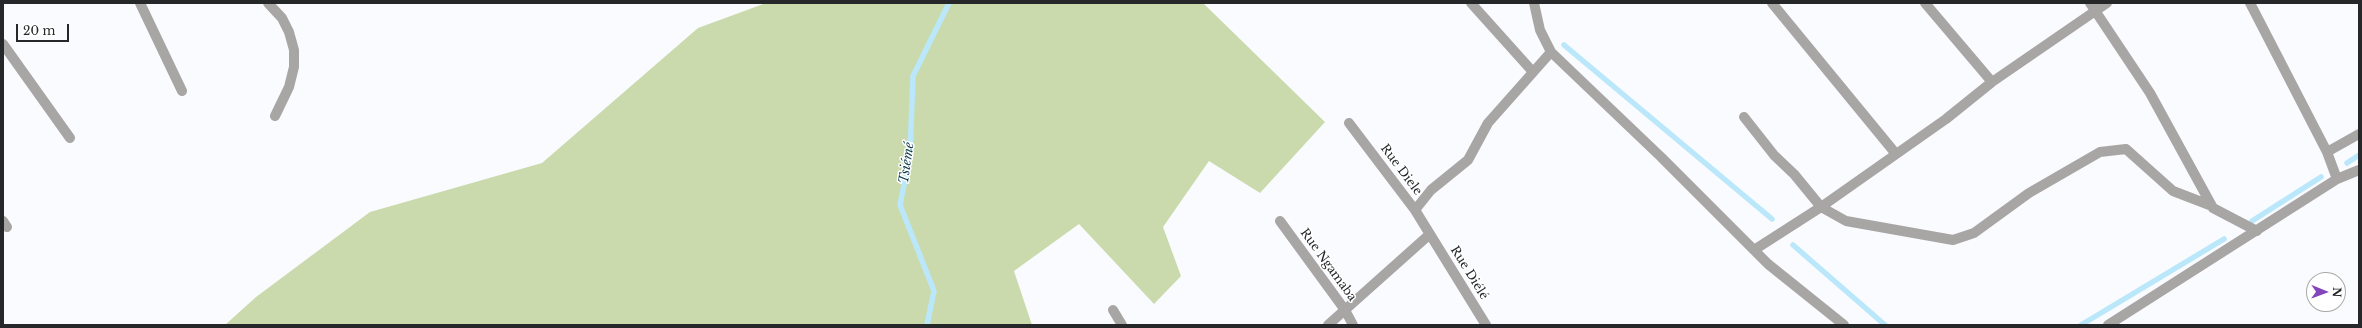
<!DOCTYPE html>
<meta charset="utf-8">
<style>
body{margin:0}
#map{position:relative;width:2362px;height:328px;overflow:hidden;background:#fafbfe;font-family:"Libre Baskerville",serif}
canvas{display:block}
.frame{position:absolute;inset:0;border:4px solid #262729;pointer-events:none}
.north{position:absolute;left:2306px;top:272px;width:40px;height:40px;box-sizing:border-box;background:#fff;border:1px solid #a8a9a9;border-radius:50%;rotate:91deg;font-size:11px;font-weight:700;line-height:16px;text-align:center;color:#262729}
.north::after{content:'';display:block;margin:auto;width:14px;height:18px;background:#8546bc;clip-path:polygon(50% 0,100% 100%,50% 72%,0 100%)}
.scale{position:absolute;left:16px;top:24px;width:53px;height:18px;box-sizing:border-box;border:2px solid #262729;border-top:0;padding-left:5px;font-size:12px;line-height:14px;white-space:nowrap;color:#262729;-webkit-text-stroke:3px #fff;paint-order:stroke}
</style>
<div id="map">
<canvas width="2362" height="328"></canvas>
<div class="frame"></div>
<div class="north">N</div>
<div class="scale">20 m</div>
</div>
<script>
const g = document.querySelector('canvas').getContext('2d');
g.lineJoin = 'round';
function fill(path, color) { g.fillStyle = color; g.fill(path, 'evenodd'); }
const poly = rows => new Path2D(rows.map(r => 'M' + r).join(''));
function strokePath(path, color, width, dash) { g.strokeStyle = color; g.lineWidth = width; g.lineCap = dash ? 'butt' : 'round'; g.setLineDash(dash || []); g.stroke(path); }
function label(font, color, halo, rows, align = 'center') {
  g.font = font + ' "Libre Baskerville",serif'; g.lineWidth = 3; g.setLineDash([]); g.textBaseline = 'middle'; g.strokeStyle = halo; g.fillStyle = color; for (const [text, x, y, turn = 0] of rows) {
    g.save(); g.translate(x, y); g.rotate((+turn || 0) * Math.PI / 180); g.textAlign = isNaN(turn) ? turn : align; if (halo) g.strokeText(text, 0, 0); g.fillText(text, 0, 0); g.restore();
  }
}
fill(poly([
 [766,3,1203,3,1325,122,1260,193,1209,161,1163,227,1181,276,1154,304,1079,224,1014,271,1032,325,225,325,256,297,370,212,542,163,698,28]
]), '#cadaad');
strokePath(poly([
 [1564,45,1772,219],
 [2347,163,2359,155],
 [2252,221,2321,177],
 [1793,245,1885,325],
 [927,325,934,291,900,205,910,154,913,76,949,3],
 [2081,325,2224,239]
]), '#bae7fa', 5.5);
strokePath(poly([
 [140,3,182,91],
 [268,3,282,18,289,32,294,50,294,67,289,87,275,116],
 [1471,3,1533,72],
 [1534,3,1540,30,1551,52,1661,157,1768,264,1844,325],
 [1772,3,1896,154],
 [1925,3,1992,82],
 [2090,3,2150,93,2213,208,2257,231],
 [2250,3,2327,152,2337,179],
 [3,44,70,138],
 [1744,117,1774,155,1794,174,1821,207,1846,221,1953,240,1974,233,2029,193,2100,152,2126,149,2173,191,2212,206],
 [1349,123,1415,210,1486,325],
 [2327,152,2359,134],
 [1415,210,1431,190,1468,160,1488,123,1551,52],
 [3,221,7,227],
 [1280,221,1345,310,1353,325],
 [1754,250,1821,207,1946,119,1992,82,2107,3],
 [1113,310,1122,325],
 [1328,325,1430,234],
 [2108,325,2337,179,2359,170]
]), '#a8a5a5', 10);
label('12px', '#262729', '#fff', [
 ["Rue Diele",1401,170,53],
 ["Rue Ngamaba",1328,265,54],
 ["Rue Diélé",1469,273,58]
]);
label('italic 13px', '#0e3e4f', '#fff', [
 ["Tsiémé",907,163,-82]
]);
</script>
